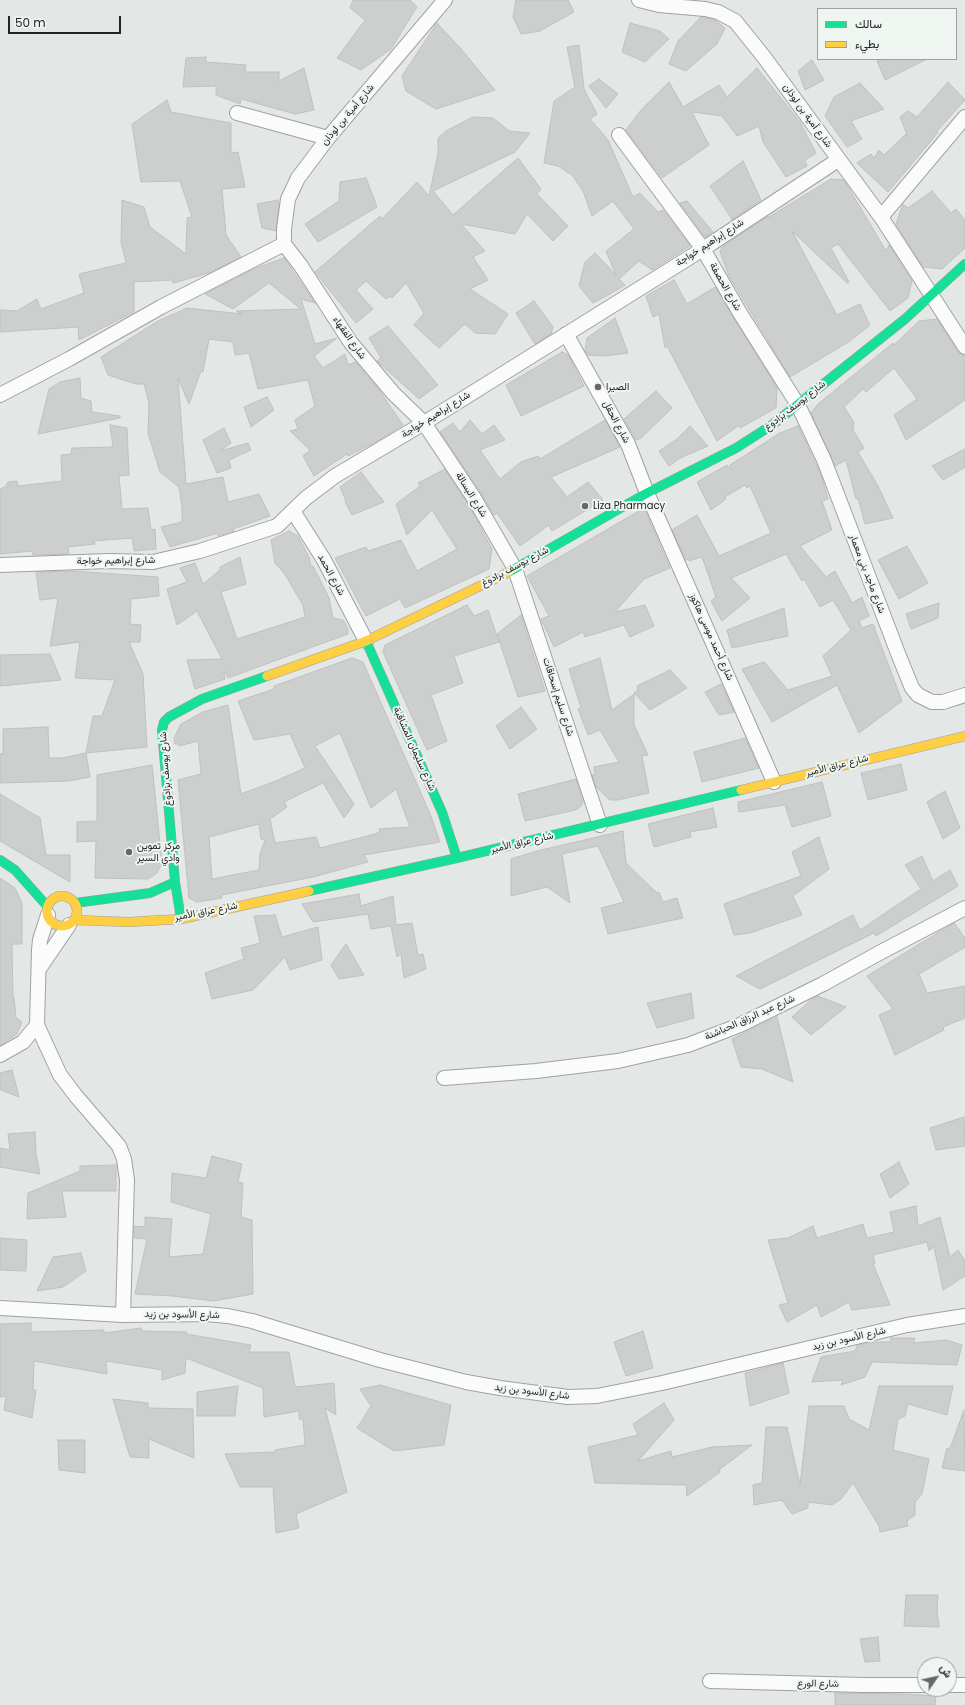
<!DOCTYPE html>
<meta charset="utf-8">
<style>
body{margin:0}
#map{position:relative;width:965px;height:1705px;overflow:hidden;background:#e3e7e5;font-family:Poppins,Vazirmatn,sans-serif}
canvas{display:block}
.legend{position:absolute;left:817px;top:8px;width:140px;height:52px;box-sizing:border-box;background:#eff5f1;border:1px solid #9da19f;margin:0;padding:5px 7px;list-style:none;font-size:12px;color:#222423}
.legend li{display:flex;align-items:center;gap:8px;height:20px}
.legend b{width:20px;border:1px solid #9da19f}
.north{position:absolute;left:917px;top:1657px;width:40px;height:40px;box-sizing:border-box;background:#eff5f1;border:1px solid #9da19f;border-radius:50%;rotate:56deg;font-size:11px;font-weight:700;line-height:16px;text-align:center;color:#222423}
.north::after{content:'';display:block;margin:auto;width:14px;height:18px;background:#666867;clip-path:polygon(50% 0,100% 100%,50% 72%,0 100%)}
.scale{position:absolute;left:8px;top:16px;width:113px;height:18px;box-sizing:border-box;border:2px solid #222423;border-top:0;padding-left:5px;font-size:12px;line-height:14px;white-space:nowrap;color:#222423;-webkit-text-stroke:3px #eff5f1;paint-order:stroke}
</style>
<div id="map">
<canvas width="965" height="1705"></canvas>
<ul class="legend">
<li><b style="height:5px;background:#16e098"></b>سالك</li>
<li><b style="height:5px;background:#ffcf43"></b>بطيء</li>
</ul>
<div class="north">ش</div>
<div class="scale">50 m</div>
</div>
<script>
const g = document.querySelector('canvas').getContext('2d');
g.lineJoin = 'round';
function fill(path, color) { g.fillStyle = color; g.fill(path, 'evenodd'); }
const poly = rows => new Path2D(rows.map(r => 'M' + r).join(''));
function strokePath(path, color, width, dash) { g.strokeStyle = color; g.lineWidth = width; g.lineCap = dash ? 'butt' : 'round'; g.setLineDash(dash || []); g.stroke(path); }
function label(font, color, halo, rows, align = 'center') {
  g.font = font + ' Poppins,Vazirmatn,sans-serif'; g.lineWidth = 4; g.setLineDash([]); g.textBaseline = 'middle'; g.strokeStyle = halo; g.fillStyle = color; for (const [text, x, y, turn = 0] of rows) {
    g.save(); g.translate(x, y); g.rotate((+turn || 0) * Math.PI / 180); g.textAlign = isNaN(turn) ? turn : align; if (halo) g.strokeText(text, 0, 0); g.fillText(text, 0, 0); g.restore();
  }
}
const building = poly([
 [353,0,410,0,417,7,391,49,361,70,337,58,365,20,350,8,353,0],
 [516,0,568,0,574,12,540,31,521,34,513,17,516,0],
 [701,17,715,20,725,28,717,44,686,71,669,64,678,41,701,17],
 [437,23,462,50,495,90,436,109,406,91,402,76,437,23],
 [630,23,660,31,669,39,645,62,622,52,630,23],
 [579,45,584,89,597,114,590,119,608,140,633,197,640,193,658,212,663,210,690,246,652,270,639,261,619,279,625,285,610,294,593,303,579,286,585,262,595,253,616,275,606,251,634,229,613,201,592,216,583,191,572,175,558,166,544,163,554,101,575,87,567,47,579,45],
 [206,57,206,62,246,65,245,72,279,72,279,81,304,68,314,110,295,114,241,99,240,104,216,95,216,86,183,87,186,58,206,57],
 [886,59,927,59,885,80,877,61,886,59],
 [812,60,824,80,805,90,798,71,812,60],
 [757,68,800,122,816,153,805,160,807,166,786,177,763,142,759,126,737,136,722,116,692,112,709,145,662,178,626,130,641,110,669,82,683,107,719,85,727,97,757,68],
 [599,79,618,94,606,108,589,86,599,79],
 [948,82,965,100,937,131,938,132,931,141,888,192,857,163,871,154,874,158,879,150,884,155,906,134,908,137,900,117,908,111,917,117,948,82],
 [860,83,884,109,851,121,862,139,847,147,825,116,834,97,860,83],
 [167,100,171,112,231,123,231,153,238,152,245,187,222,189,226,235,241,257,209,273,173,283,172,280,134,282,134,312,79,340,78,327,0,332,0,310,17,311,37,299,41,309,84,293,79,274,126,263,121,242,122,200,144,207,150,227,186,254,187,218,192,217,180,181,141,182,132,124,167,100],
 [473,117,493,118,509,131,530,133,515,152,433,191,453,215,518,158,541,189,537,194,568,226,553,241,527,214,515,234,461,224,485,251,473,257,488,280,470,289,508,314,495,334,475,333,465,324,439,348,414,325,424,313,406,283,392,298,391,296,386,299,366,281,356,290,373,309,356,323,315,272,380,216,382,219,417,182,429,196,438,154,438,138,446,131,473,117],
 [743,161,761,200,731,220,732,219,710,186,743,161],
 [366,178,377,207,318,242,305,224,339,201,340,182,366,178],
 [831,179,844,180,886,251,889,245,912,281,908,298,890,311,838,244,831,248,849,282,847,283,792,231,837,315,860,304,870,325,850,341,790,377,729,276,720,252,722,247,768,216,769,217,831,179],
 [932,191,951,213,956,209,965,220,965,248,942,269,923,267,896,224,903,204,908,208,932,191],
 [278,200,279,204,276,231,262,228,257,204,278,200],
 [687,201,713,232,705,237,680,203,687,201],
 [284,258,315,303,301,299,315,344,337,338,314,356,323,368,345,354,348,365,355,362,363,371,379,390,403,425,374,443,348,456,347,454,314,476,303,456,310,450,290,431,298,429,295,420,315,406,308,380,258,389,249,353,235,355,233,342,209,339,203,372,201,371,189,404,178,378,186,484,223,477,228,502,259,494,270,516,233,529,234,531,218,536,218,533,170,547,161,527,182,522,182,507,179,487,160,472,148,433,149,403,144,384,136,384,108,375,101,357,158,321,187,308,242,314,236,311,301,309,269,283,233,309,205,294,256,268,284,258],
 [674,280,687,304,715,287,777,388,776,408,740,428,738,426,717,441,667,346,665,348,659,314,653,317,646,296,674,280],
 [534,301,553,327,551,334,535,344,516,313,534,301],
 [615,318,628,353,604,356,588,355,585,351,587,338,615,318],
 [937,319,958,352,965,356,965,400,906,440,894,415,917,399,894,368,866,392,863,389,844,407,854,422,853,430,864,448,858,452,878,486,893,518,865,524,858,498,856,499,846,460,835,466,811,413,818,404,893,343,894,345,919,321,937,319],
 [388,326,438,385,419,399,377,361,381,358,369,338,388,326],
 [562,352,568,355,584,386,521,416,506,385,562,352],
 [80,378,81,398,91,401,92,412,120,416,120,418,38,434,49,389,60,382,80,378],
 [656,391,672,408,641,438,636,440,624,419,656,391],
 [267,397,274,410,251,427,244,407,267,397],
 [470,420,482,434,494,425,505,440,480,450,500,479,521,462,538,456,540,459,605,420,620,447,551,477,567,497,588,482,603,500,552,531,549,525,520,546,497,513,494,515,481,493,440,432,453,423,460,432,470,420],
 [110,425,127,428,129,475,119,476,122,509,148,508,151,530,155,529,156,549,134,551,132,538,94,541,95,544,68,547,69,554,33,555,32,551,0,554,0,489,5,487,8,482,17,481,18,486,62,481,61,455,71,454,72,448,113,447,110,425],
 [690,426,708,446,680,458,669,466,659,451,677,439,690,426],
 [798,426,821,475,828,499,822,501,832,530,800,546,826,577,835,571,852,603,862,597,869,616,859,621,862,628,873,624,902,701,859,733,837,685,772,722,742,669,764,662,788,690,832,676,823,656,851,630,833,600,820,607,804,579,802,581,786,554,731,578,750,598,722,621,711,601,716,597,702,557,689,561,688,559,686,560,672,530,697,515,719,556,771,533,750,486,747,488,745,485,725,497,726,499,711,510,697,482,727,465,733,471,730,465,780,433,798,426],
 [224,428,231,443,220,451,248,443,251,450,229,460,231,468,217,473,203,440,224,428],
 [965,449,965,467,943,480,932,466,965,449],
 [445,469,467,502,492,549,489,569,405,608,400,599,366,616,335,558,366,547,368,551,401,540,417,571,457,549,432,510,407,535,396,504,420,486,418,483,445,469],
 [361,472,384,502,352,515,345,502,346,501,340,487,361,472],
 [644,508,670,568,644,579,615,612,645,605,654,626,630,637,624,625,585,637,583,632,554,647,541,619,549,616,527,576,644,508],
 [289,531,298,536,309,557,311,567,313,566,329,598,333,618,343,620,348,629,348,634,228,678,225,671,224,672,225,679,195,689,187,660,222,659,197,611,177,625,167,589,187,582,180,568,195,563,203,584,220,570,220,567,240,557,246,584,221,592,237,639,305,617,303,605,284,573,275,563,271,540,289,531],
 [907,546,928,583,899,599,878,560,907,546],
 [73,571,158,577,159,596,131,599,130,624,141,625,140,642,129,642,143,674,147,747,86,753,93,716,102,716,115,680,75,678,80,642,50,646,58,598,40,600,36,572,73,571],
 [939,603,938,618,911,629,906,614,939,603],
 [467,605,474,616,488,610,499,642,454,656,463,683,431,695,447,741,427,750,383,652,385,645,467,605],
 [784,608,788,636,732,648,727,630,784,608],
 [521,615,545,691,518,697,497,634,521,615],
 [50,654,61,680,0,686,0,655,50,654],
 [352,658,363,662,431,816,440,842,364,855,368,862,313,877,221,895,222,898,197,902,189,898,178,780,201,774,198,741,179,746,179,744,175,744,174,738,181,724,203,712,228,705,241,794,278,780,305,768,290,734,254,740,238,701,274,689,274,686,352,658],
 [340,733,371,808,396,789,410,827,379,829,380,832,375,834,320,848,316,837,275,843,270,819,287,807,284,802,323,783,344,818,354,804,315,746,340,733],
 [259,824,261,839,265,840,260,854,259,870,212,879,209,837,259,824],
 [600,658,612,710,634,694,634,725,648,755,642,756,649,793,618,800,610,800,596,787,592,775,595,775,594,767,619,762,600,730,588,735,578,709,581,708,569,669,600,658],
 [670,670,687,688,650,710,634,693,638,690,637,686,670,670],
 [721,684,734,712,719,715,705,692,721,684],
 [521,707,537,729,510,749,496,726,521,707],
 [48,727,49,758,62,758,86,753,90,777,69,781,0,783,0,754,3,753,3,729,48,727],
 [745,738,759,768,702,782,694,752,745,738],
 [901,764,907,790,868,800,861,773,901,764],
 [152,765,162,863,157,873,148,879,95,878,96,841,77,842,77,822,97,821,97,775,152,765],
 [576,779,583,802,581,806,576,810,525,821,518,794,576,779],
 [822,782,831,816,792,827,785,805,739,812,738,802,822,782],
 [945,791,960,828,943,839,927,802,945,791],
 [0,794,40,818,46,855,70,855,70,882,0,841,0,794],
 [713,808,717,827,690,832,691,837,654,847,648,824,713,808],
 [623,831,626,863,657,893,659,892,663,902,677,898,683,918,608,934,601,908,624,902,598,846,562,854,570,903,547,887,511,896,511,859,537,851,623,831],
 [819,837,829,869,793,896,802,915,750,933,734,935,724,904,801,876,792,852,819,837],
 [922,856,933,881,950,870,958,886,876,936,874,933,760,989,736,976,853,915,860,930,921,889,905,865,922,856],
 [0,878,15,888,22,903,22,944,12,944,13,998,14,998,16,1018,22,1022,17,1034,0,1045,0,878],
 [359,894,361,906,393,896,396,925,412,923,418,955,423,954,426,969,404,978,401,954,397,957,391,926,371,929,368,914,313,922,302,904,359,894],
 [275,915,282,937,318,927,322,960,290,970,285,957,253,990,212,999,205,973,244,959,241,948,260,943,254,916,275,915],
 [954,923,965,938,965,947,919,974,927,993,965,986,965,1018,943,1027,944,1030,895,1055,879,1015,893,1009,867,976,954,923],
 [346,944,364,975,339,979,331,965,346,944],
 [691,993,694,1018,657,1028,647,1003,691,993],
 [818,996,846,1007,811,1035,792,1017,812,999,818,996],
 [777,1017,782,1037,793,1082,762,1069,741,1067,732,1039,777,1017],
 [12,1070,19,1097,1,1090,0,1087,0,1073,12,1070],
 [964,1117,965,1146,936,1150,930,1128,964,1117],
 [35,1132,36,1154,40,1174,0,1167,0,1148,10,1150,8,1134,35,1132],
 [212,1156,242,1164,238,1182,243,1183,241,1217,252,1220,253,1294,214,1301,172,1296,135,1294,147,1239,134,1238,134,1226,145,1227,145,1217,172,1219,169,1257,203,1254,211,1214,171,1202,172,1173,206,1178,212,1156],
 [899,1162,909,1184,890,1198,880,1174,899,1162],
 [116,1165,116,1191,62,1191,66,1217,27,1219,28,1193,80,1171,80,1166,116,1165],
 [916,1206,918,1226,940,1217,950,1257,958,1250,965,1261,965,1276,943,1290,934,1247,929,1251,927,1242,873,1255,875,1263,873,1264,890,1305,852,1310,849,1302,821,1317,817,1305,787,1322,779,1305,788,1303,768,1240,788,1238,813,1226,817,1238,863,1224,867,1238,894,1232,890,1212,916,1206],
 [0,1238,27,1240,26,1271,0,1270,0,1238],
 [81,1253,86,1271,63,1287,37,1291,53,1257,81,1253],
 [31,1323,31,1332,104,1330,104,1333,141,1328,142,1331,187,1332,186,1334,251,1345,249,1352,289,1352,295,1387,334,1383,336,1415,325,1408,347,1492,296,1514,299,1528,276,1533,273,1487,240,1487,225,1454,275,1452,275,1450,305,1445,303,1419,299,1419,299,1411,264,1417,263,1388,186,1358,185,1373,162,1380,162,1370,106,1361,107,1374,34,1361,33,1390,36,1390,32,1418,4,1410,6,1396,0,1397,0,1324,31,1323],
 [643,1331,653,1368,626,1376,614,1342,643,1331],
 [891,1338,915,1338,913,1343,946,1340,962,1345,957,1365,872,1362,865,1377,841,1385,843,1380,812,1382,821,1357,855,1351,857,1346,872,1342,890,1342,891,1338],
 [783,1363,789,1393,750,1406,745,1373,783,1363],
 [380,1385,451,1405,444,1445,394,1451,357,1428,371,1406,360,1389,380,1385],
 [238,1386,235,1416,197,1416,197,1392,238,1386],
 [879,1386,953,1386,947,1415,908,1404,905,1416,898,1419,893,1450,929,1459,922,1494,915,1502,915,1515,907,1521,908,1526,880,1532,879,1526,853,1483,841,1499,832,1505,808,1502,808,1508,792,1514,782,1500,754,1505,753,1485,762,1483,766,1427,787,1427,800,1485,809,1406,844,1406,849,1419,869,1430,879,1386],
 [113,1399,148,1403,148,1408,193,1409,194,1458,149,1439,149,1458,130,1457,113,1399],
 [664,1403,674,1420,638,1461,671,1451,672,1457,712,1447,752,1445,719,1470,720,1472,687,1496,686,1485,595,1483,588,1447,638,1435,633,1424,664,1403],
 [964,1410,965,1471,942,1468,947,1448,949,1449,951,1446,964,1410],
 [58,1440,85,1440,85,1473,59,1470,58,1440],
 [906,1595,938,1595,937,1609,939,1627,904,1626,906,1595],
 [878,1637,880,1661,865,1662,860,1639,878,1637],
 [835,1693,905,1694,936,1696,935,1705,835,1705,835,1693]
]);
fill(building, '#cccfce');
strokePath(building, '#bfc1c0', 1);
const street = poly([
 [639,0,659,5,705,9,718,12,735,21,764,57,881,217,965,347],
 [237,113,328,138],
 [619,135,703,249,740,313,798,405,824,460,899,656,912,688,918,695,932,702,943,702,965,695],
 [881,217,965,117],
 [284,244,301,266,351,343,393,393,424,423,474,498,515,569,600,825],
 [284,244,284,229,288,199,298,178,328,138,445,0],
 [566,334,628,444,647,493,774,782],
 [0,395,69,359,161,307,284,244],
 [293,511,324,560,366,641],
 [0,565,108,561,153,562,200,551,277,526,306,498,335,476,424,423,703,249,838,160],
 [48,915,40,940,39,950,37,1025,60,1075,76,1096,119,1146,124,1159,127,1180,123,1315],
 [39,969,69,925],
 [0,1055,23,1042,37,1025],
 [444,1078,536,1071,618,1061,688,1045,740,1025,823,984,881,952,965,908],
 [0,1308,123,1315,206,1314,228,1316,252,1321,380,1360,466,1382,500,1388,568,1397,597,1396,662,1383,907,1325,965,1316],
 [710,1681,863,1685,925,1685],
 [949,1685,965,1685]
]);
const fast = poly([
 [509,572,647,493,736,448,772,425,905,319,965,264],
 [366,641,442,812,457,858],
 [0,860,15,870,48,907],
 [309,891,457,858,741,790],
 [75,903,150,893,175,882],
 [181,919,175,882,162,730,164,722,169,717,202,699,267,676]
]);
const slow = poly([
 [267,676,366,641,509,572],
 [741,790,965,736],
 '47 911a15 15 0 1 1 30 0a15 15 0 1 1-30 0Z',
 [75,920,129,922,181,919,309,891]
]);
strokePath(street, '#9fa2a0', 16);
strokePath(fast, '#9fa2a0', 10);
strokePath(slow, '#9fa2a0', 10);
strokePath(street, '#fbfbfb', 14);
strokePath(fast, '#16e098', 9);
strokePath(slow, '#ffcf43', 9);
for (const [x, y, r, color] of [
 [598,387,4,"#666867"],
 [585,506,4,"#666867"],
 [129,852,4,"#666867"]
]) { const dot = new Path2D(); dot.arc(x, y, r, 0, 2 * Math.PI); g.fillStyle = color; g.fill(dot); strokePath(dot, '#eff5f1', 1.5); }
label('10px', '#222423', '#eff5f1', [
 ["شارع أمية بن لوذان",348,115,-50],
 ["شارع أمية بن لوذان",807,116,54],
 ["شارع إبراهيم خواجة",710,243,-33],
 ["شارع الحصفة",725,287,60],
 ["شارع الفقهاء",349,338,55],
 ["شارع يوسف بزادوغ",795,406,-38],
 ["شارع إبراهيم خواجة",436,415,-32],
 ["شارع الحقل",616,422,62],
 ["شارع البسالة",471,495,58],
 ["شارع إبراهيم خواجة",116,561,-1],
 ["شارع يوسف بزادوغ",515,567,-28],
 ["شارع ماجد بني معمار",867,574,69],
 ["شارع الحمد",331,575,61],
 ["شارع أحمد موسى هاكوز",711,637,66],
 ["شارع سليم إسحاقات",558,697,72],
 ["شارع سليمان المشاقبة",414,749,66],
 ["شارع عراق الأمير",837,766,-14],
 ["شارع يوسف بزادوغ",166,769,-94],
 ["شارع عراق الأمير",522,843,-13],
 ["شارع عراق الأمير",206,912,-11],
 ["شارع عبد الرزاق الحباشنة",750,1018,-24],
 ["شارع الأسود بن زيد",182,1315,1],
 ["شارع الأسود بن زيد",849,1339,-13],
 ["شارع الأسود بن زيد",532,1392,7],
 ["شارع الورع",818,1684,1]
]);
label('10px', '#222423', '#eff5f1', [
 ["الصيرا",606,387],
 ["Liza Pharmacy",593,506],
 ["مركز تموين",137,846],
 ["وادي السير",137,858]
], 'left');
</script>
